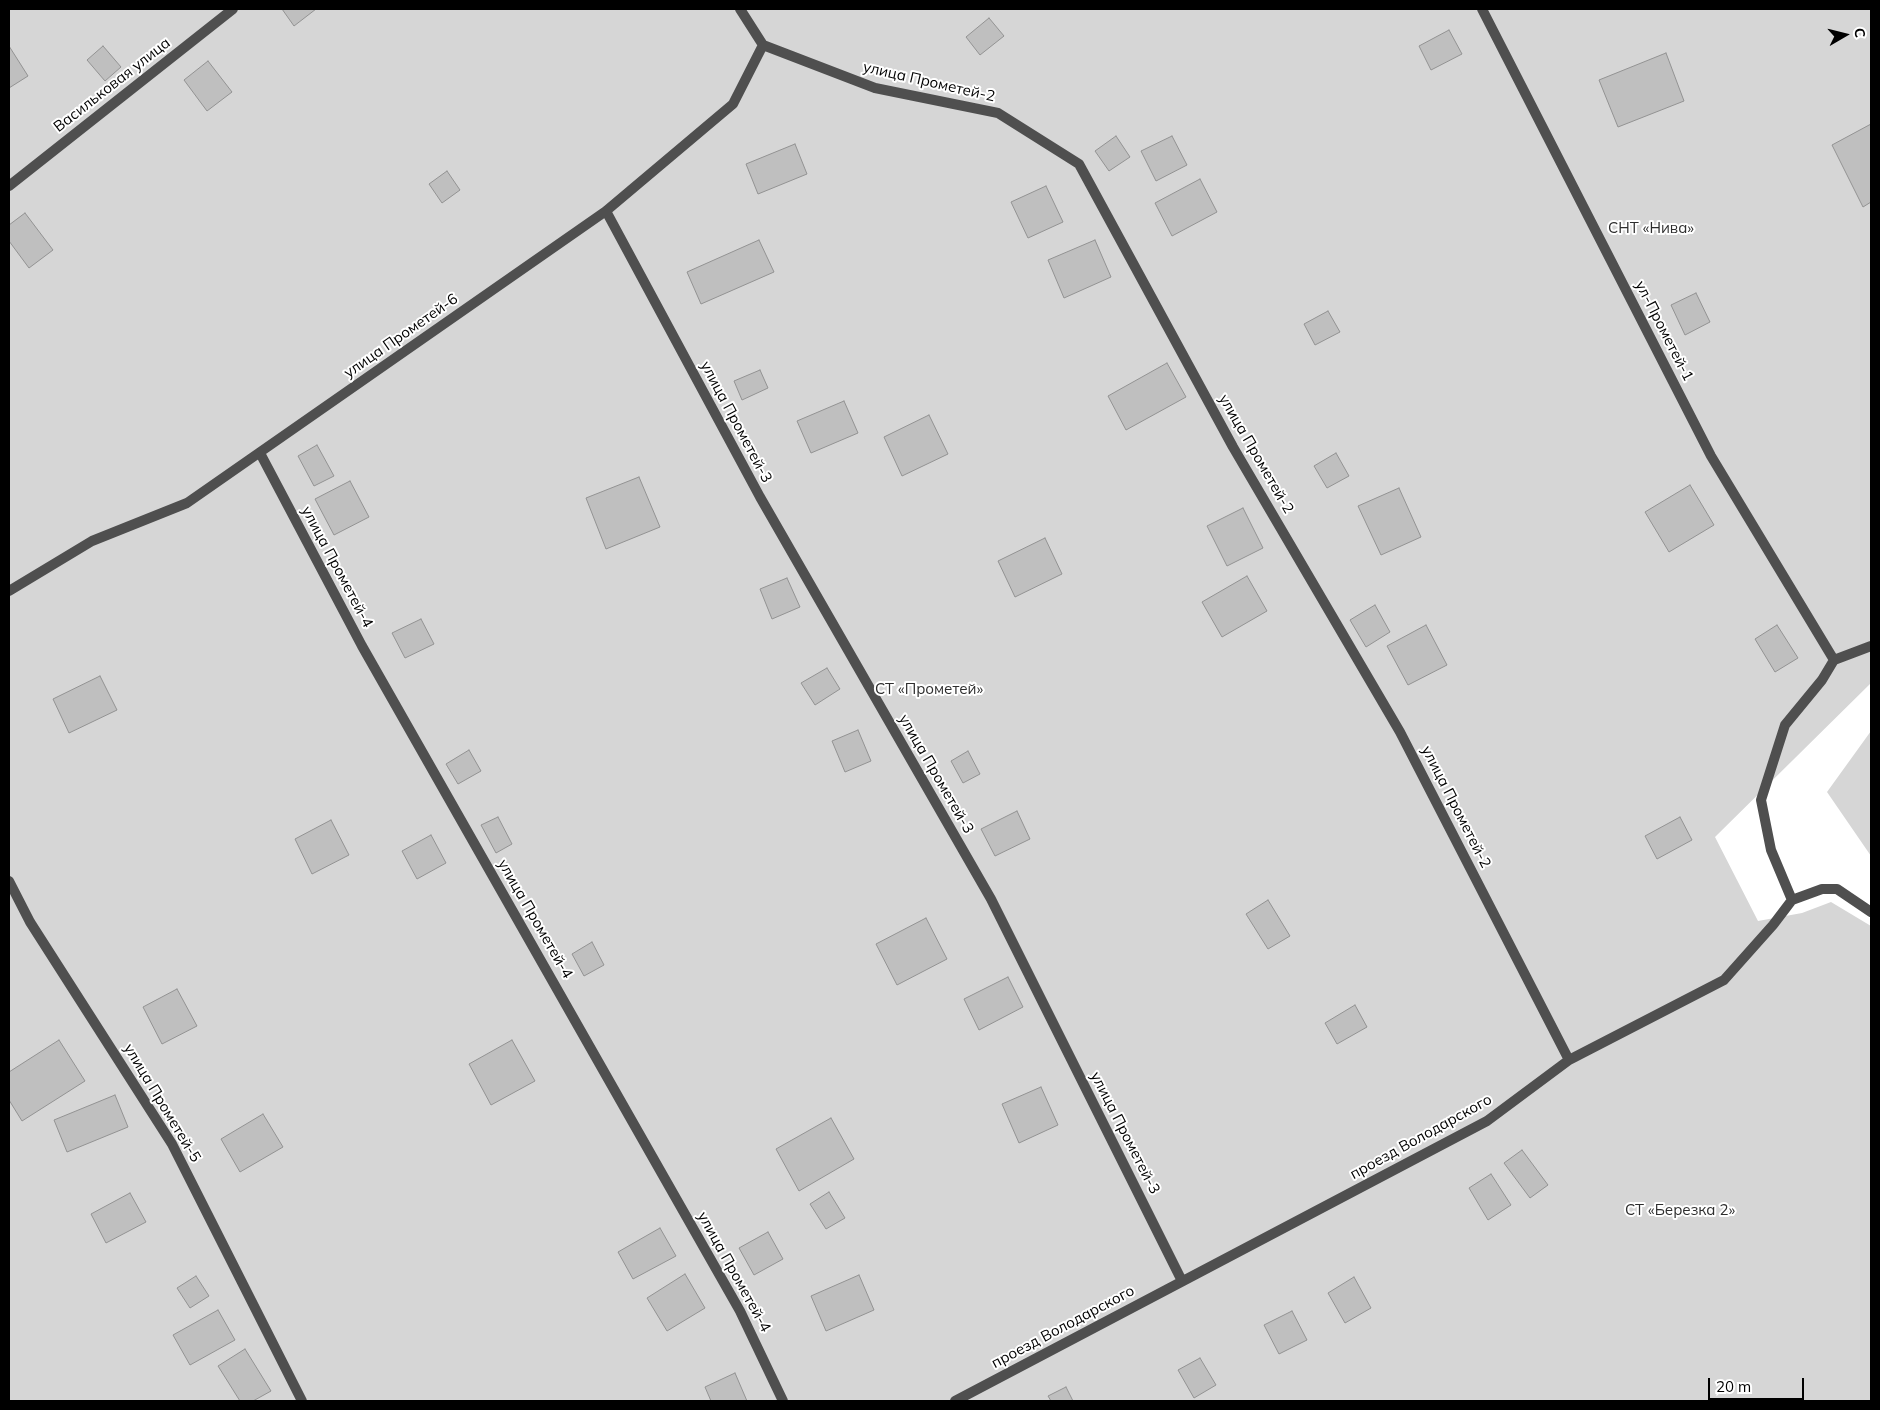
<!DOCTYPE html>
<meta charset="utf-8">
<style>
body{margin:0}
#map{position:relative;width:1880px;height:1410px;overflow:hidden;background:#fff;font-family:Mulish,sans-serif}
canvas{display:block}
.frame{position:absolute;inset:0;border:10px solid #000;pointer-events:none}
.north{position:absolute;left:1820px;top:10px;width:50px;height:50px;-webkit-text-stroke:4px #fff;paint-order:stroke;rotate:82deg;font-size:14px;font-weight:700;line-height:20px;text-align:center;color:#000}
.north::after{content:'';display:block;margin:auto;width:18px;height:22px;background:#000;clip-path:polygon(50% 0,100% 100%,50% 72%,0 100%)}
.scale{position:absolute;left:1708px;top:1378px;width:96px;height:22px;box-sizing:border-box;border:2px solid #000;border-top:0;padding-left:6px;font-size:15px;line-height:18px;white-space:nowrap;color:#000;-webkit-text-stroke:4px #fff;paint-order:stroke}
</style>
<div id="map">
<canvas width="1880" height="1410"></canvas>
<div class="frame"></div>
<div class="north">С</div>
<div class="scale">20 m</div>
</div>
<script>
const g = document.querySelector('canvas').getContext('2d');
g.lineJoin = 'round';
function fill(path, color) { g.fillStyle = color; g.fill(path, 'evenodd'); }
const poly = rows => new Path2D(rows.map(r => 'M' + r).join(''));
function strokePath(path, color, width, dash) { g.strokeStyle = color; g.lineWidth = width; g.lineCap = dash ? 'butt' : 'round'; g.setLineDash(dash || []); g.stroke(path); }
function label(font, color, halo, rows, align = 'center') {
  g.font = font + ' Mulish,sans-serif'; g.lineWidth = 4; g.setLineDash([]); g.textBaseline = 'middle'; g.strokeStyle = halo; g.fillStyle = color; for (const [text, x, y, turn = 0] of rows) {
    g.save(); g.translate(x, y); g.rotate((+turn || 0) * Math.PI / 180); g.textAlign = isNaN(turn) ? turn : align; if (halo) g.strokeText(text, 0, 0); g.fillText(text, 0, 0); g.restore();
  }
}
fill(poly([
 [9,9,1871,9,1871,683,1715,837,1758,921,1802,913,1831,902,1871,926,1871,1401,9,1401],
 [1871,731,1871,856,1827,792]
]), '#d6d6d6');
const building = poly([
 [282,9,316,9,294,26,282,9],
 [989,18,1004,36,980,55,966,37,989,18],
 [1449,30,1462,54,1431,70,1419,46,1449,30],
 [9,46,28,76,9,88,9,46],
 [103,46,121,67,105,81,87,60,103,46],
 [1666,53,1684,101,1618,127,1599,80,1666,53],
 [208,61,232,92,207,111,184,80,208,61],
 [1871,124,1871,202,1863,207,1832,145,1871,124],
 [1116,136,1130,157,1109,171,1095,151,1116,136],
 [1172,136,1187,165,1156,181,1141,151,1172,136],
 [795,144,807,174,758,194,746,164,795,144],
 [447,171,460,190,442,203,429,184,447,171],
 [1200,179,1217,212,1172,236,1155,203,1200,179],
 [1046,186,1063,222,1028,238,1011,202,1046,186],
 [25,213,53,250,29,268,9,241,9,225,25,213],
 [759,240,774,272,701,304,687,272,759,240],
 [1095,240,1111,277,1064,298,1048,260,1095,240],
 [1696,293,1710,322,1685,335,1671,305,1696,293],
 [1328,311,1340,332,1315,345,1304,324,1328,311],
 [1167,363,1186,397,1126,430,1108,396,1167,363],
 [760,370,768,388,742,400,734,381,760,370],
 [844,401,858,433,811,453,797,421,844,401],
 [929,415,948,454,902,476,884,437,929,415],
 [317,445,334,476,314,486,298,456,317,445],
 [1336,453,1349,476,1327,488,1314,466,1336,453],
 [639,477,660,527,606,549,586,498,639,477],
 [350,481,369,517,334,535,315,499,350,481],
 [1690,485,1714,525,1669,552,1645,512,1690,485],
 [1399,488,1421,537,1381,555,1358,506,1399,488],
 [1243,508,1263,548,1227,566,1207,526,1243,508],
 [1045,538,1062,574,1015,597,998,561,1045,538],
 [1247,576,1267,611,1222,637,1202,602,1247,576],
 [787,578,800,607,772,619,760,589,787,578],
 [1375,605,1390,632,1366,647,1350,620,1375,605],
 [421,619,434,644,405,658,392,633,421,619],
 [1426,625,1447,665,1408,685,1387,646,1426,625],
 [1777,625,1798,658,1775,672,1755,639,1777,625],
 [827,668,840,689,815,705,801,683,827,668],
 [100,676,117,710,69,733,53,699,100,676],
 [858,730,871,761,845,772,832,741,858,730],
 [469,750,481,771,458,784,446,764,469,750],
 [968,751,980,774,963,783,951,761,968,751],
 [1017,811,1030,839,995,856,981,829,1017,811],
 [498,817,512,844,496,853,481,825,498,817],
 [1680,817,1692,840,1657,859,1645,836,1680,817],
 [331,820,349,855,312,874,295,839,331,820],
 [431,835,446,863,417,879,402,851,431,835],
 [1268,900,1290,936,1268,949,1246,914,1268,900],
 [926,918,947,959,897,985,876,944,926,918],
 [592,942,604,965,584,976,572,954,592,942],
 [1008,977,1023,1007,979,1030,964,999,1008,977],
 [177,989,197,1026,162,1044,143,1007,177,989],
 [1355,1005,1367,1027,1337,1044,1325,1023,1355,1005],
 [59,1040,85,1081,22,1121,9,1100,9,1072,59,1040],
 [512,1040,535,1081,491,1105,469,1064,512,1040],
 [1041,1087,1058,1125,1019,1143,1002,1104,1041,1087],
 [115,1095,128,1127,67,1152,54,1120,115,1095],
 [263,1114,283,1147,240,1172,221,1139,263,1114],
 [831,1118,854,1159,799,1191,776,1149,831,1118],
 [1522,1150,1548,1185,1530,1198,1504,1163,1522,1150],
 [1491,1174,1511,1205,1488,1220,1469,1188,1491,1174],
 [829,1192,845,1218,826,1229,810,1204,829,1192],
 [130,1193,146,1222,106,1243,91,1214,130,1193],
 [660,1228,676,1256,633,1279,618,1252,660,1228],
 [768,1232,783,1259,754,1275,739,1248,768,1232],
 [685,1274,705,1308,667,1331,647,1298,685,1274],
 [859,1275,874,1310,826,1331,811,1296,859,1275],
 [196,1276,209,1296,190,1308,177,1288,196,1276],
 [1354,1277,1371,1308,1345,1323,1328,1293,1354,1277],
 [218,1310,235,1340,190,1365,173,1335,218,1310],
 [1292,1311,1307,1340,1279,1354,1264,1325,1292,1311],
 [245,1349,271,1391,253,1401,240,1401,218,1366,245,1349],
 [1200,1358,1216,1385,1194,1398,1178,1370,1200,1358],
 [735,1373,747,1401,711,1401,705,1387,735,1373],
 [1066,1387,1073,1401,1051,1401,1048,1396,1066,1387]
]);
fill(building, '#bfbfbf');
strokePath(building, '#939393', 1);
strokePath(poly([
 [740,9,763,45],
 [1482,9,1711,456,1834,660],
 [763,45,875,88,998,113,1079,164,1233,447,1400,732,1569,1060],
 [9,186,233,9],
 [606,211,760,497,991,899,1182,1281],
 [260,453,362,646,740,1311,783,1401],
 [9,591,92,541,187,503,606,211,733,104,763,45],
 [9,881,30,922,172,1144,302,1401],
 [1792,900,1771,850,1761,800,1785,725,1822,680,1834,660,1871,646],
 [955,1401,1487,1121,1569,1060,1724,980,1773,925,1792,900,1822,889,1837,889,1871,912]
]), '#4f4f4f', 10);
label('15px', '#000', '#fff', [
 ["улица Прометей-2",929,82,13],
 ["Васильковая улица",112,85,-38],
 ["ул-Прометей-1",1664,331,63],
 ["улица Прометей-6",401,336,-35],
 ["улица Прометей-3",736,422,62],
 ["улица Прометей-2",1256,454,60],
 ["улица Прометей-4",337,567,62],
 ["улица Прометей-3",936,774,60],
 ["улица Прометей-2",1456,807,63],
 ["улица Прометей-4",535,919,60],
 ["улица Прометей-5",162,1103,59],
 ["улица Прометей-3",1125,1133,63],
 ["проезд Володарского",1421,1137,-29],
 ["улица Прометей-4",734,1272,61],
 ["проезд Володарского",1063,1327,-28]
]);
label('15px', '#2d2d2d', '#fff', [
 ["СНТ «Нива»",1651,228],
 ["СТ «Прометей»",929,689],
 ["СТ «Березка 2»",1680,1210]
]);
</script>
